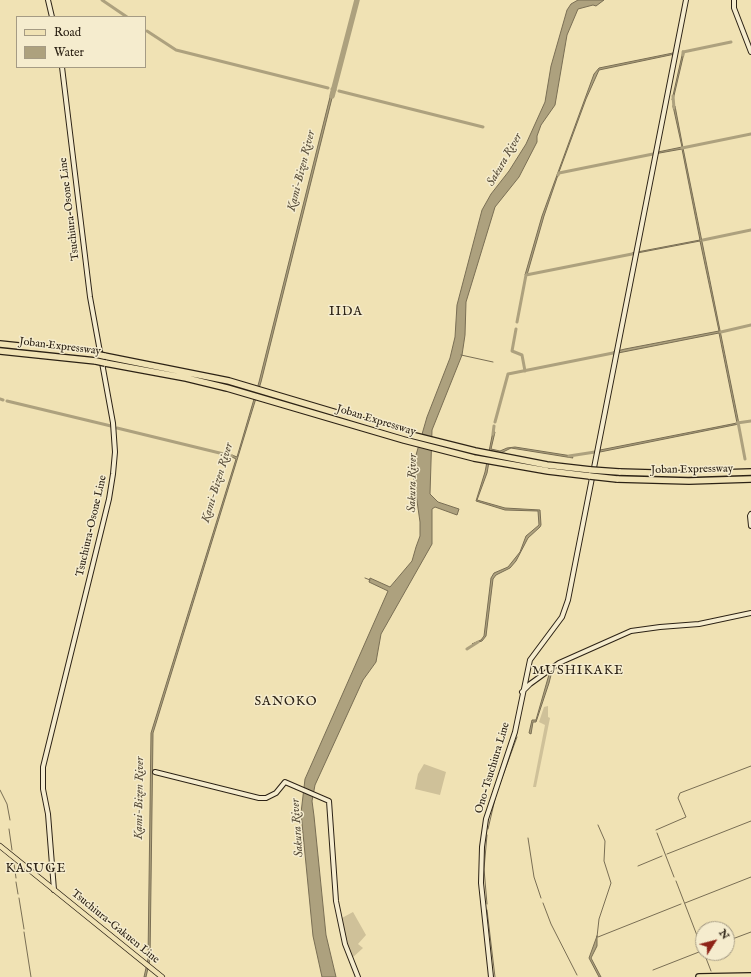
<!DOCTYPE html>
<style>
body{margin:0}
#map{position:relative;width:751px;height:977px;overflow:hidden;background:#f0e2b4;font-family:"IM FELL English",serif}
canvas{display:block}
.legend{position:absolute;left:16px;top:16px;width:130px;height:52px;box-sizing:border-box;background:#f5ecce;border:1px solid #a59b84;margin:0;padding:5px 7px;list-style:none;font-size:12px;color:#2c2215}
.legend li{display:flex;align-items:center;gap:8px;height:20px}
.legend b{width:20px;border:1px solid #a59b84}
.north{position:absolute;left:695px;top:921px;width:40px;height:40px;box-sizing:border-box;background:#f5ecce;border:1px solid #a59b84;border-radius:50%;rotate:54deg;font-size:11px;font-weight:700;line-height:16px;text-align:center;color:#2c2215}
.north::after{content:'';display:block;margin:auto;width:14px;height:18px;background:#8f2418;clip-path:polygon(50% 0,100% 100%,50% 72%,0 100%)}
</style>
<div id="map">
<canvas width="751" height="977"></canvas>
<ul class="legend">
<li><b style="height:5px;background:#f0e2b4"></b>Road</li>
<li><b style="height:11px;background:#ada17e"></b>Water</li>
</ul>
<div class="north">N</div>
</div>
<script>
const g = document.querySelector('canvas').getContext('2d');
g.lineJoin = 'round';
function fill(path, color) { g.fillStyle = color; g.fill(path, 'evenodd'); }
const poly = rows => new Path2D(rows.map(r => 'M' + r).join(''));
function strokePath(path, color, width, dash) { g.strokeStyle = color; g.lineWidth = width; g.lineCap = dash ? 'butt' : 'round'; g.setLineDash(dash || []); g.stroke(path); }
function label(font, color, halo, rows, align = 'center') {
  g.font = font + ' "IM FELL English",serif'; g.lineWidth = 3; g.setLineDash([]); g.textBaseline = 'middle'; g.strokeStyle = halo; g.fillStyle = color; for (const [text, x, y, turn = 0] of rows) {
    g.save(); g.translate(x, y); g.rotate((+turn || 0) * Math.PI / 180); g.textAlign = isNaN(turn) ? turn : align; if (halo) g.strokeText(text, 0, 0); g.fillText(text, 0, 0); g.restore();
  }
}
fill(poly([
 [548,706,548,717,550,718,536,787,533,787,545,725,539,722,544,707],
 [424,764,446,772,440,795,415,789,418,774],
 [353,912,366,935,358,944,363,948,351,959,346,944,340,919]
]), '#cfc199');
const water = poly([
 [578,0,604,0,596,6,593,5,578,9,567,35,555,105,541,125,537,136,537,142,519,177,495,207,466,302,465,335,462,355,432,430,430,494,438,502,459,509,457,515,435,507,432,509,432,544,381,634,376,662,363,680,315,785,312,801,314,816,326,935,336,977,322,977,313,936,301,813,305,779,388,591,369,582,370,578,390,587,412,561,416,547,420,536,420,522,413,473,416,455,427,417,450,358,455,337,457,305,482,210,491,194,509,171,526,144,545,102,551,66,567,10,571,4,578,0],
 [683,51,684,53,673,100,672,100,683,51],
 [673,53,675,54,599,70,586,99,559,172,544,216,527,275,525,275,542,216,594,74,599,68,673,53],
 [332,89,334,90,261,382,153,733,150,959,146,977,144,977,148,959,151,733,236,459,232,457,232,455,237,457,259,382,332,89],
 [673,106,675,106,683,148,739,424,595,453,595,451,737,423,719,333,613,354,613,352,625,349,719,331,700,241,632,254,632,253,700,240,682,149,654,154,653,153,682,147,673,106],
 [493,431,495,432,491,449,500,451,507,448,515,447,572,456,573,458,511,448,501,453,491,451,487,473,477,500,505,508,540,510,541,525,540,527,528,538,516,561,510,568,496,575,493,579,486,636,482,641,472,644,481,640,484,636,491,578,494,573,508,567,520,552,526,536,539,525,538,511,505,510,476,501,485,472,493,431],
 [550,671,552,671,549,683,536,722,533,722,531,734,529,733,532,720,536,720,550,671],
 [597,936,597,946,591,958,601,977,599,977,589,958,597,936]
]);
fill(water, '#ada17e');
strokePath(water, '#796e54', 1);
strokePath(poly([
 [461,355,493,362],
 [365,578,370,580],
 [498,789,517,737],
 [0,790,7,804,10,820],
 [9,829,12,850],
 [488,829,496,795],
 [656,830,686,817,678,798,680,793,751,766],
 [657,833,674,877],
 [487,835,484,869,487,904],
 [528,838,534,877,541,898],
 [667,854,751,821],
 [14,863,16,878],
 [638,866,662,856],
 [676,881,703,951],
 [16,882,18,894],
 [19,898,24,929],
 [543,903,551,924,577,975],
 [685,903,751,877],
 [487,910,495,977],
 [24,932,31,977],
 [597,937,599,919,611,883,604,861,605,841,598,825],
 [598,937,681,904],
 [727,941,751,932],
 [704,953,711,971],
 [653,970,699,952]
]), '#796e54', 1);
strokePath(poly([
 [102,0,127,17],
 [147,31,176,50,328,88],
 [683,55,683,52,731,42],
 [332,89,335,90],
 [339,91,483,127],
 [673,96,674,108],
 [682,148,751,134],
 [558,175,559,173,653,154],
 [703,240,751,230],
 [517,322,526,275,632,254],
 [516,329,512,351,522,355,525,371],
 [721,332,751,325],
 [0,399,3,400],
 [7,401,111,426],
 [495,422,508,374,613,353],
 [738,422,745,459],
 [737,423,751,421],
 [117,428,232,456],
 [493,434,494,426],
 [569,456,595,452],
 [467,649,478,642]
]), '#ada17e', 3);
strokePath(poly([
 [332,96,357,0]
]), '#ada17e', 5.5);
const secondary = poly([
 [48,0,52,17],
 [734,0,734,8,751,52],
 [751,514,750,516,751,526],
 [522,692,530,684,559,663,631,631,660,627,699,624,751,613],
 [155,772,259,798,266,798,276,793,285,782,329,801,336,901,345,944,358,977],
 [54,890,48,814,43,789,43,767,109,499,113,474,115,452,113,423,90,297,62,67],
 [491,977,481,883,482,847,486,819,515,732,530,660,562,617,568,600,686,0]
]);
const primary = poly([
 [0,846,162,977]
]);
const highway = poly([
 [0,344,95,354],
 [0,351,96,361],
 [104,356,229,381,407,434,475,451,547,465,591,470],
 [105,363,186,378,227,388,404,440,474,458,548,471,590,476],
 [619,472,688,474,751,472],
 [617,479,689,481,751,479],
 [699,977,751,976]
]);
strokePath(secondary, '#2c2215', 6);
strokePath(primary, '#2c2215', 6);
strokePath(highway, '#2c2215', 8);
strokePath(secondary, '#f5ecce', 4);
strokePath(primary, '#f0e2b4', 4.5);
strokePath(highway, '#f0e2b4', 5.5);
const highwayBridge = poly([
 [95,354,104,356],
 [96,361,105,363],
 [591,470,619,472],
 [590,476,617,479]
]);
strokePath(highwayBridge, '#2c2215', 8, []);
strokePath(highwayBridge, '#f0e2b4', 5.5);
label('11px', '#2c2215', '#f5ecce', [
 ["Tsuchiura-Osone Line",70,209,-97],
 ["Joban Expressway",60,347,7],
 ["Joban Expressway",376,421,17],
 ["Joban Expressway",692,470,-1],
 ["Tsuchiura-Osone Line",92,526,-77],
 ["Ono-Tsuchiura Line",493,768,-73],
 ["Tsuchiura-Gakuen Line",115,927,39]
]);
label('italic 12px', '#594e3a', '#f5ecce', [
 ["Sakura River",505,160,-60],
 ["Kami-Bizen River",302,171,-76],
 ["Kami-Bizen River",218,483,-73],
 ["Sakura River",413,483,-89],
 ["Kami-Bizen River",140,798,-89],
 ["Sakura River",298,828,-94]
]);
g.letterSpacing = '1px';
label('13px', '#2c2215', '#f5ecce', [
 ["IIDA",346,312],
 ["MUSHIKAKE",578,671],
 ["SANOKO",286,702],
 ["KASUGE",36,869]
]);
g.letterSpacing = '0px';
</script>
